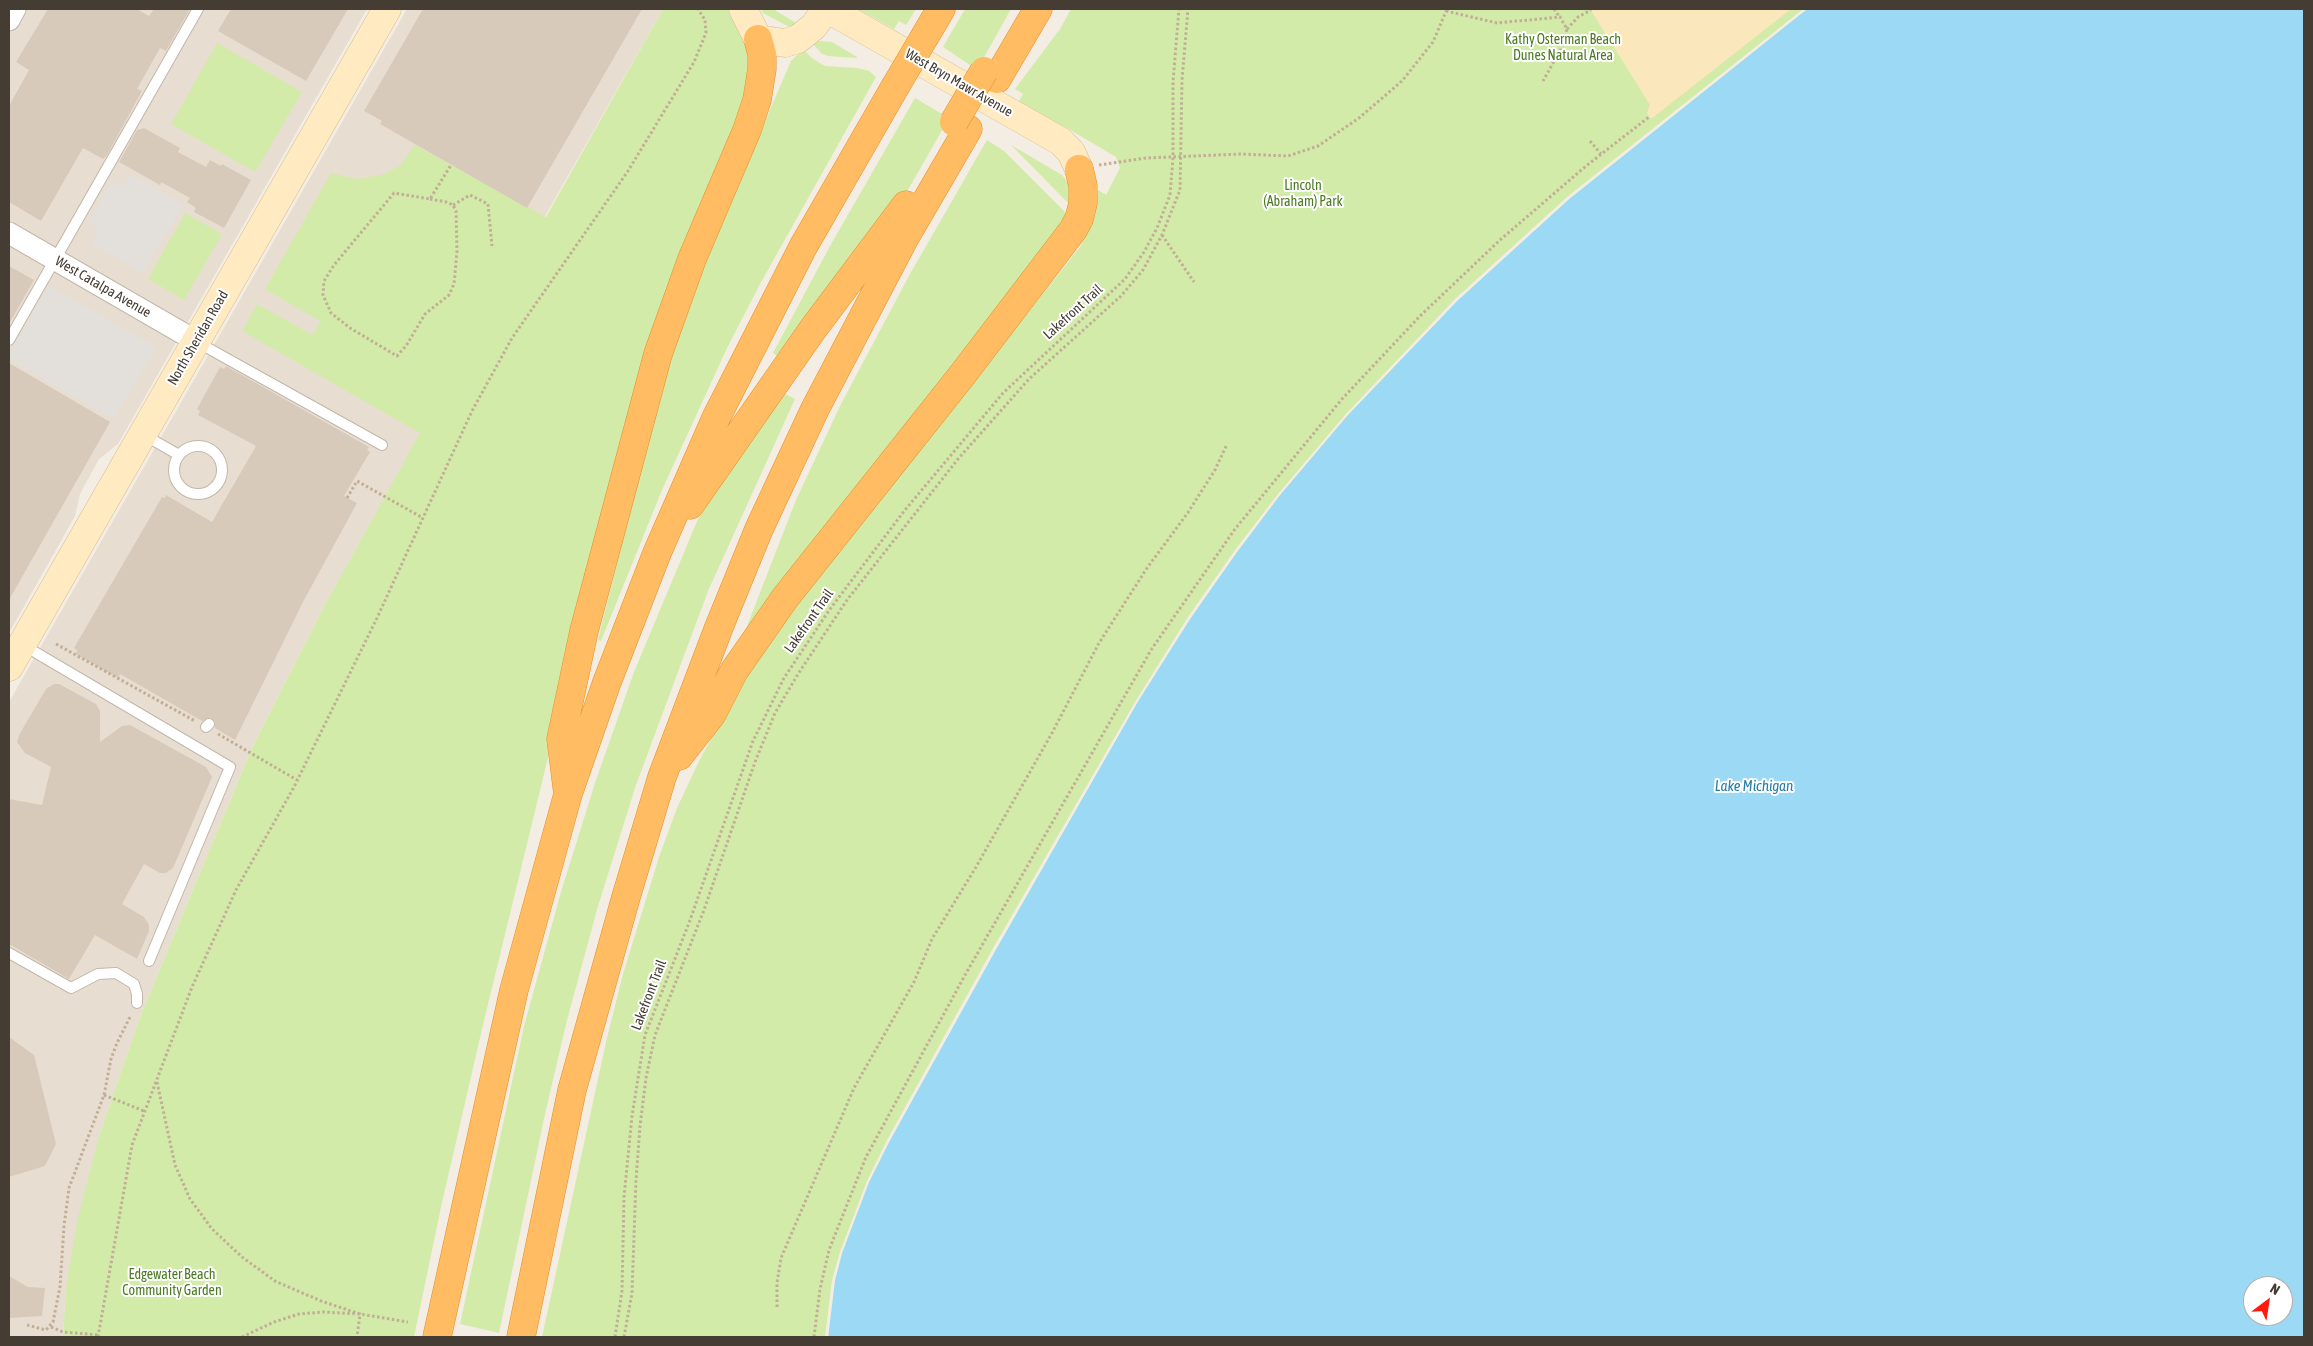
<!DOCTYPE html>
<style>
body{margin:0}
#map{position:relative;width:2313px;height:1346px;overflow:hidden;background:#f3ede3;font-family:"Asap Condensed",sans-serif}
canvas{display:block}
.frame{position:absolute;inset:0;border:10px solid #453c33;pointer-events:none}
.north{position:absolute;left:2243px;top:1276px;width:50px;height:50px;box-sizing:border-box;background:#fff;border:1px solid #b5b1ad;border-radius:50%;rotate:31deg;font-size:14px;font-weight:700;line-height:20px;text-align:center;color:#453c33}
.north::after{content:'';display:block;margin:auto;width:18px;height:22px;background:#ff1c0e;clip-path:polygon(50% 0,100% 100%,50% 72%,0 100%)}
</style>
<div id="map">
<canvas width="2313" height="1346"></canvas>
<div class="frame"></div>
<div class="north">N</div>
</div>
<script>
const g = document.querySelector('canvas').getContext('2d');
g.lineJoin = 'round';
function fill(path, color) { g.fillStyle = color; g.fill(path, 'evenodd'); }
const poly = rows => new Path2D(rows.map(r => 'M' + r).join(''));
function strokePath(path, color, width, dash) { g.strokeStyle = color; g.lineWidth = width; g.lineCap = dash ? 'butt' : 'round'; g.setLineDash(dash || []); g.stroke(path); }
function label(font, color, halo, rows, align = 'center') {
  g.font = font + ' "Asap Condensed",sans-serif'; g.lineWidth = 4; g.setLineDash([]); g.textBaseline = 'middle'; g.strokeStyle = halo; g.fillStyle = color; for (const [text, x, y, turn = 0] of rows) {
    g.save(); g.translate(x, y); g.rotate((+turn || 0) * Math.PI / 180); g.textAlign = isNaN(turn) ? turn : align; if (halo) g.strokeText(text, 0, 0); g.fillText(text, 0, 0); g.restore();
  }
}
fill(poly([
 [9,9,367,9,118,444,99,459,80,494,75,516,9,633],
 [407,9,663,9,385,497,322,610,252,748,140,1017,99,1136,66,1288,63,1337,9,1337,9,702]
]), '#e7ded1');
fill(poly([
 [663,9,734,9,747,37,751,78,621,457,482,1029,441,1207,414,1337,63,1337,66,1288,78,1217,99,1136,140,1017,252,748,322,610,420,433,242,331,257,304,312,335,317,328,320,321,265,289,331,173,357,179,381,175,400,166,415,145,546,217],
 [761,9,773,9,796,23,791,28,763,13],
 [858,9,916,9,906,25,899,21,894,29],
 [965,9,1011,9,978,68,972,64,970,65,943,47],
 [1071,9,1807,9,1569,199,1501,259,1417,341,1137,703,995,951,889,1142,837,1269,828,1337,542,1337,606,1042,623,974,659,857,677,808,700,759,748,673,786,617,1080,247,1094,217,1098,190,1106,195,1120,168,1116,157,1067,128,1016,106,1023,94,1015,89,1060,29],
 [820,41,832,42,857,57,857,58,828,56,822,54,812,43],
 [217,43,302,92,255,172,171,124],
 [803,49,813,59,825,66,858,68,869,71,876,77,760,284,727,348,662,490,601,641,598,640,665,371,689,299,791,61],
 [915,98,949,118,901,202,783,360,773,353,830,246],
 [987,140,1004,151,1071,218,742,639,796,500,841,404,910,274],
 [1011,145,1062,175,1069,184,1072,207],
 [185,213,222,234,184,300,148,279],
 [780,391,795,399,708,591,636,785,598,906,567,1020,545,1114,499,1333,460,1324,524,1026,561,892,595,783,634,672,698,519]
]), '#d3eba9');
fill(poly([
 [1590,9,1791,9,1651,119,1647,113,1650,105]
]), '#fbe7bc');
fill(poly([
 [131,174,183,205,143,273,91,243,99,229,87,223,112,181,123,187],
 [48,286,156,347,114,419,9,359,9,354]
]), '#e3e0dc');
fill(poly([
 [1807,9,2304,9,2304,1337,828,1337,835,1280,842,1253,869,1182,889,1142,995,951,1137,703,1190,619,1237,552,1280,495,1347,416,1457,301,1569,199],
 [2253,1286,2283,1286,2283,1316,2253,1316]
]), '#9bd9f5');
fill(poly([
 [1803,9,1807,9,1569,199,1457,301,1347,416,1280,495,1237,552,1190,619,1137,703,995,951,889,1142,869,1182,842,1253,835,1280,828,1337,825,1337,832,1280,840,1252,867,1181,887,1140,992,950,1135,702,1188,617,1235,550,1278,494,1345,415,1455,299,1567,197]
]), '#f3ede3');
fill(poly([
 [48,9,137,9,149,16,154,9,190,9,166,51,160,48,137,89,142,91,107,155,103,159,83,148,41,221,9,202,9,106,29,70,16,62],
 [231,9,348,9,306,81,218,31],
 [423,9,642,9,527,208,380,124,382,121,364,111],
 [144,128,180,148,178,152,206,167,210,160,221,166,222,164,251,180,224,228,194,212,196,208,187,202,190,198,161,182,160,185,119,162,137,130],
 [9,266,34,280,9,324],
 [9,363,110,422,9,600],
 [226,366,369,447,367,450,370,452,344,496,357,503,304,600,235,740,215,728,215,722,211,718,202,721,120,674,118,678,76,654,77,650,74,648,162,497,165,498,166,495,212,522,256,446,198,415,200,411,197,409,220,367,224,369],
 [54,684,59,684,96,704,100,711,100,742,122,726,130,725,206,767,212,777,173,868,166,873,160,873,144,864,122,904,144,917,149,925,149,931,137,959,95,935,69,979,9,944,9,799,42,805,51,767,25,753,17,742,19,735,46,689],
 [9,1037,34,1055,56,1144,45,1166,9,1177],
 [9,1276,28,1287,45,1288,42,1316,9,1318]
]), '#d8cabb');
const service = poly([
 [9,340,198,9],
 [197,342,382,445],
 [144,435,179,455],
 '174 470a24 24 0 1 1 48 0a24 24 0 1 1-48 0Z',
 [23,645,230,767,149,961],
 [206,727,209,724],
 [9,953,71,988,98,974,116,973,134,984,137,994,137,1003]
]);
const minor = poly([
 [9,20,15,9],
 [9,233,196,341]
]);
const secondary = poly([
 [743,9,758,39,785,43,798,39,814,26,826,9],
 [828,9,1060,141,1071,152,1079,169],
 [9,667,387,9]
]);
const motorway = poly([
 [925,36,941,9],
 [997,79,1038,9],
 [690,505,813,329,906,205],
 [679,756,712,714,734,671,785,598,963,374,1073,230,1079,219,1083,203,1083,186,1079,169],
 [567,787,561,739,584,631,658,354,692,259,747,130,757,100,762,69,762,54,758,39],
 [437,1337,514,990,568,794,607,682,657,553,716,418,803,247,895,87],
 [521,1337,572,1090,626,897,662,777,719,627,759,529,815,409,904,239,968,129]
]);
strokePath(service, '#c2b7a8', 12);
strokePath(minor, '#c2b7a8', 23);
strokePath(secondary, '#d6bd90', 29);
strokePath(motorway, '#e78f29', 29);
strokePath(poly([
 [1554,9,1559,16],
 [1446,11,1497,23,1560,17,1567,29,1561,49,1543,81],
 [1567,29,1578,17,1591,10],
 [1590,141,1601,154],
 [1099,165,1146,158,1241,154,1288,156,1318,146,1359,118,1402,81,1433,42,1447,9],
 [430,199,446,202,453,205,456,211,457,251,454,284,449,295,425,314,406,346,397,356,350,328,331,313,323,295,324,281,334,265,394,193,430,199,451,165],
 [453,205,470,195,488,204,492,246],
 [1162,235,1194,282],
 [347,498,357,481,423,518],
 [56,644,195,721],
 [218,734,297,780],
 [157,1082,175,1165,190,1199,212,1229,242,1257,275,1281,321,1301,360,1314,357,1337],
 [104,1095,144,1111],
 [777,1307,777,1283,781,1258,854,1088,914,982,932,939,976,867,1052,733,1099,643,1147,568,1187,514,1215,470,1227,444],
 [27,1325,46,1330,53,1322,60,1287,64,1226,69,1188,104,1095,111,1059,117,1043,131,1015],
 [51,1327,63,1332,99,1335],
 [98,1337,132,1145,192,987,236,890,294,787,377,618,472,411,512,338,628,171,694,62,706,33,705,20,698,9],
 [242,1337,274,1322,299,1314,323,1312,360,1314,408,1322],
 [615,1337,622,1291,624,1197,632,1116,645,1035,689,923,753,741,784,678,830,609,905,510,1003,393,1125,279,1144,252,1157,228,1170,195,1173,158,1173,82,1179,9],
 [624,1337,632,1293,636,1180,640,1126,646,1078,655,1035,704,910,755,762,775,713,798,674,847,600,958,459,1029,379,1121,296,1143,270,1162,235,1180,190,1182,80,1188,9],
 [814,1337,820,1289,829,1250,866,1157,965,975,1151,650,1235,529,1342,399,1420,316,1500,240,1586,166,1649,117]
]), '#c2ae96', 3, [2.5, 2.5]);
strokePath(service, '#fff', 10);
strokePath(minor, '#fff', 21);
strokePath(secondary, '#ffeac1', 28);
strokePath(motorway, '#ffbc62', 28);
const motorwayBridge = poly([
 [895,87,925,36],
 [954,122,984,71]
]);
strokePath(motorwayBridge, '#e78f29', 29, []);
strokePath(motorwayBridge, '#ffbc62', 28);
label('14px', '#4c7a23', '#fff', [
 ["Kathy Osterman Beach",1563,40],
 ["Dunes Natural Area",1563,56],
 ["Lincoln",1303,186],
 ["(Abraham) Park",1303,202],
 ["Edgewater Beach",172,1275],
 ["Community Garden",172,1291]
]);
label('14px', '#453c33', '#fff', [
 ["West Bryn Mawr Avenue",959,83,30],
 ["West Catalpa Avenue",103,287,30],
 ["Lakefront Trail",1073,312,-42],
 ["North Sheridan Road",198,338,-60],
 ["Lakefront Trail",809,621,-55],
 ["Lakefront Trail",649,995,-69]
]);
label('italic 15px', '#247ca7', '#fff', [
 ["Lake Michigan",1754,786]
]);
</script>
